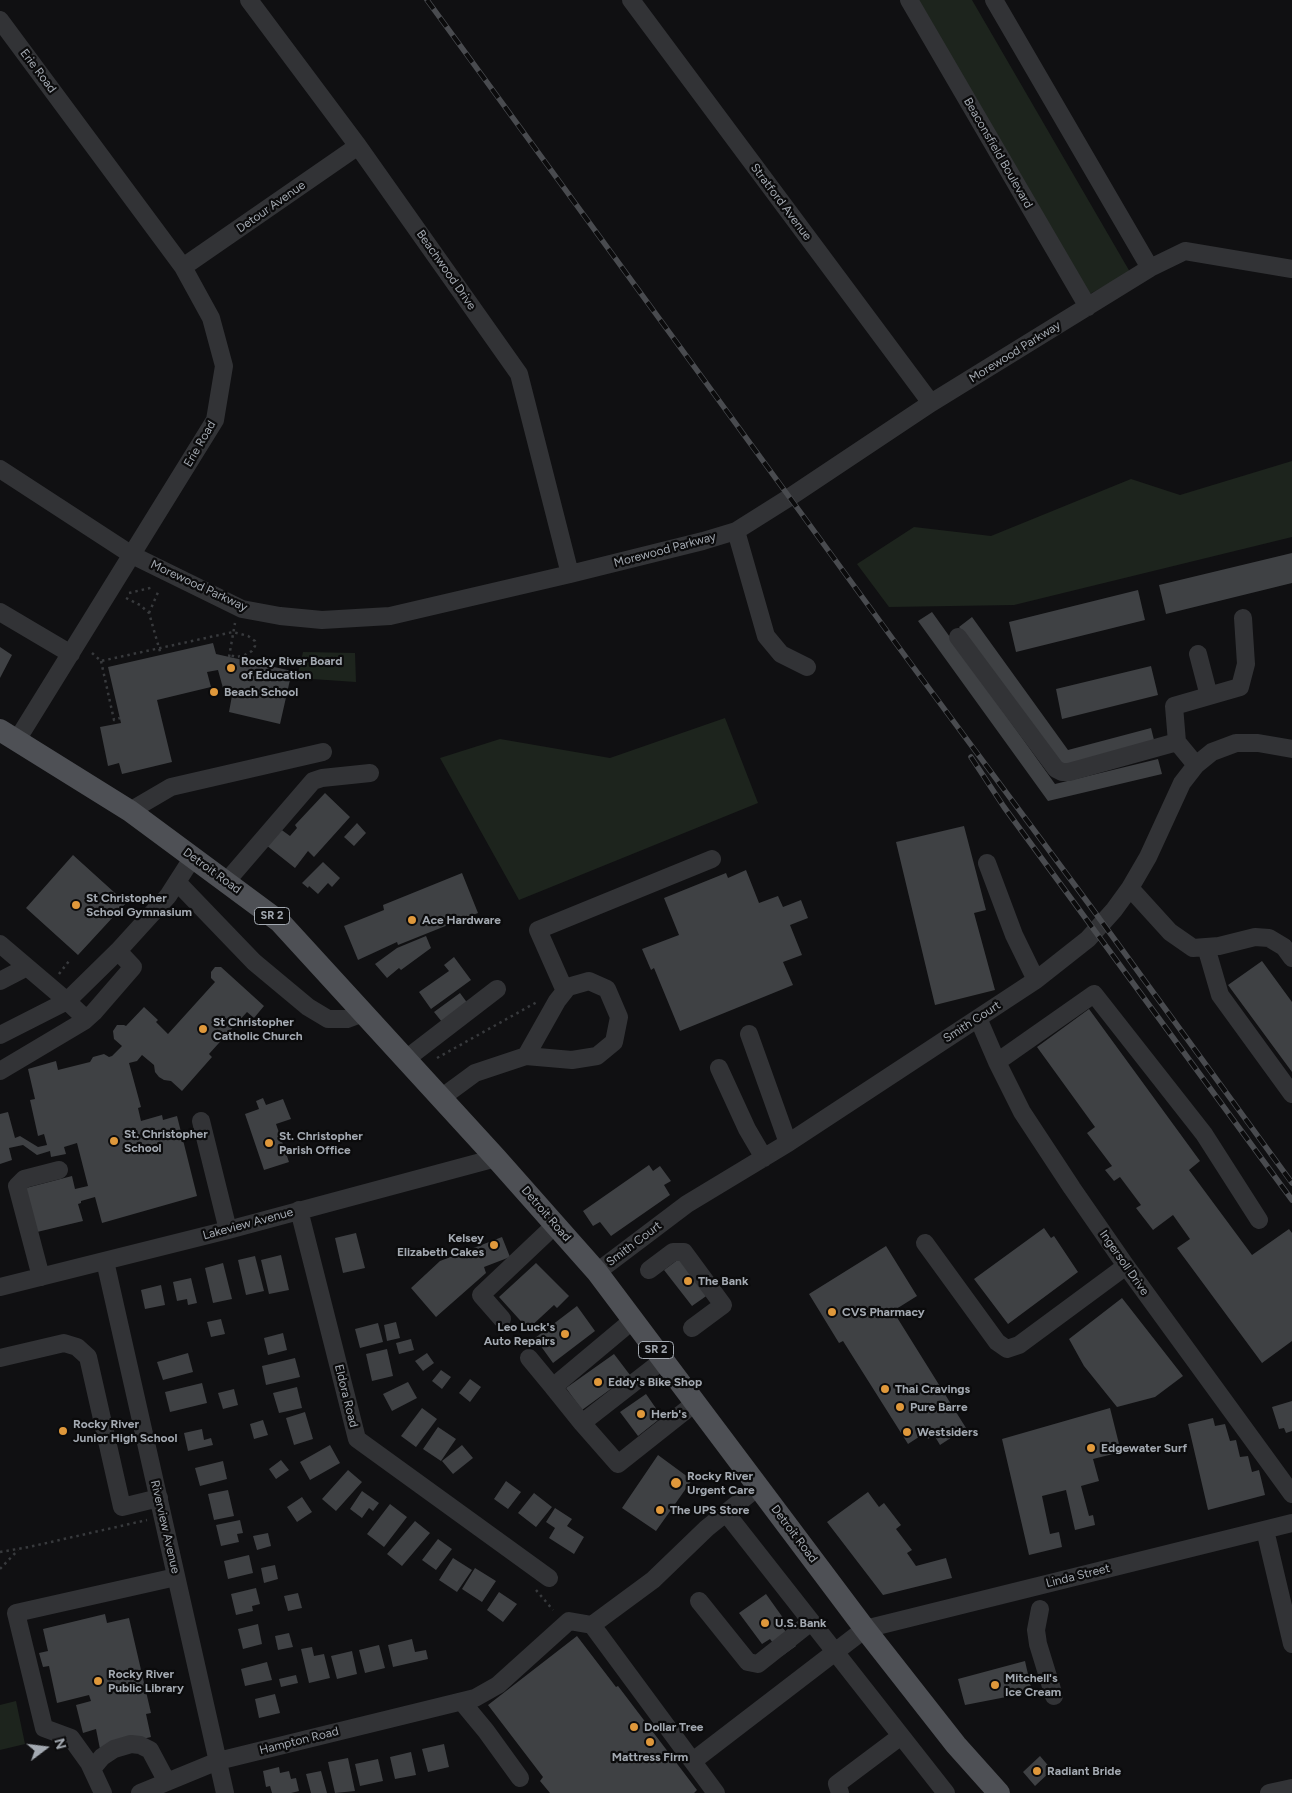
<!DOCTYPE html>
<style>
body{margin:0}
#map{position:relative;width:1292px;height:1793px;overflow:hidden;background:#101012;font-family:Figtree,sans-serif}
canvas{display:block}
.north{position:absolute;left:20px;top:1723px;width:50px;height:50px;-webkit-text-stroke:4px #0b0b0c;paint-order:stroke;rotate:75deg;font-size:14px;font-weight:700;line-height:20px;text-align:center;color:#a3a9b1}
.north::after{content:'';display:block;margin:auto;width:18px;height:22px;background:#a3a9b1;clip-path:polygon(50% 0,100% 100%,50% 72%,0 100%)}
</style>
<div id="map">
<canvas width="1292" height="1793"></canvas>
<div class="north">N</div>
</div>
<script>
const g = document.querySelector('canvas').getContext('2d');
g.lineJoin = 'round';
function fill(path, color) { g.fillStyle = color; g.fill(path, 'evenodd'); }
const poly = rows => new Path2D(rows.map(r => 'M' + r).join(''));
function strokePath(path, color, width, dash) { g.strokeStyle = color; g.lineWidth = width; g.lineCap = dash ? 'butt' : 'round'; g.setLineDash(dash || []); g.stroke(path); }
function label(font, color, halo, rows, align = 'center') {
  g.font = font + ' Figtree,sans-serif'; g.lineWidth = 4.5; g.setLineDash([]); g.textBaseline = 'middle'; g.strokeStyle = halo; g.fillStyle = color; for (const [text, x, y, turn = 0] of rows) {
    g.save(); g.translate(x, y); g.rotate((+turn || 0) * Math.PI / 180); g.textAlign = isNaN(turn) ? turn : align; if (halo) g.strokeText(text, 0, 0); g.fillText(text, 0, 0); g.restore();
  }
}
fill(poly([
 [917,0,972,0,1130,272,1088,295],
 [1292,461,1292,537,1014,605,889,607,857,564,914,527,991,536,1131,479,1180,495],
 [303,652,355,653,356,682,297,678],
 [725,718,758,803,519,900,440,758,500,739,610,758],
 [16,1701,25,1744,0,1750,0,1705]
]), '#1d241d');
fill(poly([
 [1292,553,1292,583,1166,614,1159,585],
 [1138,590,1145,620,1016,652,1009,622],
 [932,612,1055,784,1158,759,1162,774,1048,801,918,621],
 [972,617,1068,750,1151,728,1155,744,1061,766,959,627],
 [213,643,216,654,292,671,280,724,229,712,233,690,223,688,218,670,207,672,211,687,157,700,172,762,122,774,119,763,108,766,100,727,121,723,108,667],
 [0,647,12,655,0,678],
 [1151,666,1158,695,1062,719,1056,689],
 [325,793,350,817,314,857,308,851,295,868,266,845,279,828,290,836,297,828,295,825],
 [357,823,366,833,354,846,344,837],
 [964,826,986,910,974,913,995,990,935,1005,896,842],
 [73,855,126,903,78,955,26,908],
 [323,862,340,878,332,887,328,883,318,894,309,886,308,888,302,883],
 [746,870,759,903,778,896,783,907,801,900,808,918,790,925,802,955,783,962,793,985,680,1031,654,968,651,970,642,949,679,935,664,898,726,873,728,878],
 [462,873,478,913,398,945,397,942,358,960,344,926,384,910,383,905],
 [426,936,431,948,401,970,399,968,387,978,375,964,397,948],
 [454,957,471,980,431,1009,419,992,449,971,444,965],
 [1262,961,1292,1002,1292,1072,1228,985],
 [215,967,221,967,264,1006,254,1018,247,1012,209,1054,212,1057,182,1091,171,1081,164,1080,159,1077,155,1072,154,1065,142,1055,137,1061,129,1063,141,1107,138,1108,141,1121,162,1115,163,1120,177,1116,197,1196,102,1223,95,1197,81,1201,81,1203,78,1204,83,1221,37,1232,26,1188,72,1176,75,1189,88,1186,77,1143,64,1147,66,1154,51,1157,50,1151,37,1155,23,1145,9,1148,12,1160,0,1164,0,1114,8,1112,15,1138,20,1136,38,1147,47,1145,44,1134,38,1136,30,1100,35,1099,28,1069,56,1061,58,1070,90,1062,93,1057,104,1054,109,1057,112,1056,122,1046,114,1039,113,1031,117,1025,124,1025,126,1026,144,1007,158,1020,156,1022,168,1034,215,982,211,978,211,972],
 [460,993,471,1008,446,1027,434,1012],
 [1089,1009,1200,1161,1189,1170,1252,1255,1289,1229,1292,1233,1292,1341,1262,1363,1177,1248,1190,1239,1173,1215,1153,1230,1136,1208,1141,1205,1120,1177,1114,1181,1105,1170,1112,1166,1087,1133,1095,1127,1037,1047],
 [263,1098,266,1105,283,1099,291,1119,276,1124,289,1162,264,1170,245,1114,259,1109,256,1101],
 [649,1165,653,1171,660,1166,671,1181,664,1185,670,1195,611,1236,600,1222,593,1226,583,1211],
 [1044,1228,1051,1238,1054,1236,1078,1272,1008,1324,974,1279],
 [356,1233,365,1268,343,1273,335,1238],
 [502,1237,510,1257,484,1267,486,1273,436,1317,411,1288,440,1261],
 [886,1246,917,1296,893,1311,966,1428,940,1445,934,1435,928,1439,925,1433,908,1444,843,1341,839,1343,809,1294],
 [281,1255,289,1290,269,1294,261,1260],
 [684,1255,712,1292,692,1306,664,1270],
 [255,1256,264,1291,246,1295,238,1260],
 [223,1263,232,1299,213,1303,205,1268],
 [536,1263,569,1296,557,1308,554,1305,528,1329,499,1297],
 [191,1278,197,1303,188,1305,187,1299,177,1301,173,1282],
 [161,1285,165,1305,145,1309,141,1290],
 [1122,1298,1183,1376,1155,1397,1117,1407,1084,1366,1069,1339],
 [577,1306,595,1331,553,1363,535,1338],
 [221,1319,225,1334,211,1337,207,1322],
 [396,1322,400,1338,387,1341,384,1325],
 [378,1323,383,1342,360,1348,355,1329],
 [283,1333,287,1350,268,1355,264,1338],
 [411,1339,414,1350,399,1354,396,1343],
 [387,1349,393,1376,372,1381,366,1354],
 [188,1353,193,1372,163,1380,157,1362],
 [427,1353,434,1363,423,1371,415,1361],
 [614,1354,630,1375,582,1410,566,1388],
 [295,1358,300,1377,266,1385,262,1366],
 [441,1370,451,1377,442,1389,432,1381],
 [470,1379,481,1387,470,1402,459,1393],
 [408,1382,417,1398,392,1411,383,1394],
 [202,1383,207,1403,170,1412,165,1392],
 [297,1387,302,1408,279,1413,273,1393],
 [234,1389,238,1405,223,1409,218,1393],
 [646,1394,662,1417,638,1436,620,1412],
 [1292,1401,1292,1431,1286,1433,1284,1428,1279,1429,1272,1407],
 [422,1408,437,1419,416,1447,401,1436],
 [1110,1408,1121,1452,1093,1459,1099,1481,1081,1486,1089,1516,1093,1515,1095,1525,1075,1530,1066,1490,1042,1496,1050,1534,1059,1532,1062,1547,1029,1555,1002,1439],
 [305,1412,313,1439,294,1445,286,1418],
 [1213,1418,1215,1426,1225,1424,1230,1441,1236,1440,1240,1457,1248,1456,1252,1472,1259,1470,1265,1495,1208,1510,1188,1424],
 [263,1420,268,1435,254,1439,250,1424],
 [438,1427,456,1439,441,1461,423,1449],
 [202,1429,204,1440,211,1438,213,1445,188,1451,184,1433],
 [330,1445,340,1463,310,1480,300,1462],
 [462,1445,473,1458,453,1474,442,1461],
 [658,1455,692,1480,656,1531,622,1508],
 [281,1460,289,1470,276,1479,269,1469],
 [223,1461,227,1479,200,1486,195,1468],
 [348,1470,362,1482,336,1511,322,1499],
 [506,1481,521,1492,508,1509,494,1499],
 [228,1490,234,1516,214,1520,208,1494],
 [362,1491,379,1503,373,1511,369,1508,362,1518,350,1509],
 [868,1492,879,1507,884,1503,901,1525,896,1529,912,1550,907,1553,916,1566,946,1558,952,1578,883,1595,827,1522],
 [534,1493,552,1507,536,1527,518,1513],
 [302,1497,312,1512,297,1522,287,1507],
 [390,1504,407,1517,384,1547,367,1534],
 [555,1508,572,1519,567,1526,584,1537,574,1554,549,1538,555,1528,546,1522],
 [240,1520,243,1533,237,1534,239,1542,221,1546,216,1525],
 [415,1521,430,1533,402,1566,387,1554],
 [268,1533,271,1546,257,1550,253,1536],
 [438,1539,452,1549,436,1570,422,1560],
 [249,1555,253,1573,228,1579,224,1561],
 [453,1558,472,1570,457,1592,439,1580],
 [275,1565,278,1579,264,1583,261,1568],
 [475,1568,496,1581,482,1602,462,1589],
 [256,1588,260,1604,252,1606,253,1611,236,1615,231,1594],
 [499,1592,517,1604,503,1622,487,1610],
 [298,1593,302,1608,288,1611,284,1596],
 [766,1594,786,1622,781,1625,796,1646,782,1656,770,1639,762,1644,739,1613],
 [105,1614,107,1623,129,1618,151,1713,146,1714,151,1737,100,1749,96,1729,83,1733,76,1705,91,1701,89,1695,57,1703,49,1666,43,1667,39,1653,48,1651,43,1629],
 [258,1624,262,1644,243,1649,238,1629],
 [289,1633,293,1647,278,1650,275,1636],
 [577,1636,616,1687,618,1686,697,1790,694,1793,550,1793,540,1781,543,1777,488,1705],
 [412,1639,415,1652,426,1650,428,1659,393,1667,388,1645],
 [379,1645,385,1668,365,1673,359,1650],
 [312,1647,314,1656,324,1654,330,1678,309,1683,301,1649],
 [352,1651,357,1674,337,1679,331,1656],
 [1025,1661,1032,1692,965,1705,958,1679],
 [267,1662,272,1680,245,1686,241,1669],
 [296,1675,298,1683,281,1687,279,1679],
 [275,1694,280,1713,259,1718,255,1699],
 [444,1744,449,1767,428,1772,422,1749],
 [411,1752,416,1775,395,1779,390,1757],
 [1040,1756,1052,1770,1035,1786,1023,1772],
 [348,1758,355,1791,335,1793,328,1762],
 [378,1759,383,1781,360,1786,355,1764],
 [279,1767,280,1773,289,1771,291,1779,296,1778,299,1791,291,1793,272,1793,270,1786,266,1787,263,1771],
 [321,1771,327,1793,311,1793,306,1774]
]), '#3f4144');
strokePath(poly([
 [129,593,154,587],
 [126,598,140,605,149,613,161,655],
 [149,613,159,590],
 [92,653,101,661,233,632,248,636,255,641,255,646,252,651,245,655,237,657,229,655],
 [229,657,235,623],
 [101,661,114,720,120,718],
 [59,974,69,961],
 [437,1058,537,1002],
 [0,1552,29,1547,147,1520],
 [0,1569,18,1550],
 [536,1590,553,1610]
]), '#383a3d', 2.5, [2.5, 4]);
strokePath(poly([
 [249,0,358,146,519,374,570,574],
 [631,0,931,403],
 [909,0,1088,307],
 [994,0,1150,268],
 [0,20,183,267,211,318,224,366,215,420,17,740],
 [183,267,358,146],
 [0,469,132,555,242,609,280,616,322,620,390,616,570,574,703,541,736,531,790,497,931,403,1150,268,1185,251,1292,269],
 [736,531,766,636,781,654,807,667],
 [0,612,71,654],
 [958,637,1056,769,1062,772,1069,772,1177,742],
 [1198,654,1209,696],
 [1196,765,1177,742,1174,706,1240,687,1246,664,1243,618],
 [130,811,171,787,323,752],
 [987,863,1014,935,1036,980],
 [177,882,254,962,308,1007,328,1019,347,1019,363,1013],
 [226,882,313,781,322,778,370,773],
 [1130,888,1170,932,1193,948,1219,946,1255,937,1269,938,1284,947,1292,958],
 [0,944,67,1001,0,1035],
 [1206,947,1220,995,1292,1094],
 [0,981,27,967],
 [565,991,538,930,712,859],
 [978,1018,997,1062,1022,1112,1072,1188,1126,1266,1292,1494],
 [86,1019,67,1001,118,951,168,896,193,857],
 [749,1034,788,1143],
 [406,1059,497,989],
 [997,1062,1094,994,1204,1134,1259,1220],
 [719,1068,747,1129,764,1158],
 [0,1071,84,1021,94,1012,133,967,118,951],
 [441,1098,475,1073,526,1056,572,1060,597,1056,614,1042,619,1017,607,989,589,981,568,987,557,1001,526,1056],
 [201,1121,228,1230],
 [299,1210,357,1439,549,1578],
 [925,1243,997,1342,1007,1349,1019,1345,1126,1266],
 [105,1261,225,1793],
 [649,1270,673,1252,684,1252,723,1305,692,1328],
 [597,1272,687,1204,788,1143,1036,980,1088,939,1114,910,1130,888,1148,857,1182,783,1196,765,1212,752,1236,743,1258,743,1292,749],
 [41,1277,17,1186,24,1179,59,1170],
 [0,1287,228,1230,496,1158],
 [502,1319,481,1295,555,1225],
 [0,1358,64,1343,77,1347,88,1357,122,1507,159,1498],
 [529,1358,553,1387,633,1320],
 [553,1387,582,1423,663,1360],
 [582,1423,618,1464,695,1403],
 [726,1513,946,1793],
 [1265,1530,1292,1644],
 [699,1601,748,1662,758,1664,811,1622],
 [1040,1609,1036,1630,1038,1644,1054,1696],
 [592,1625,716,1793],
 [462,1702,486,1731,520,1778],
 [693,1761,865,1629,1292,1523],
 [92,1769,102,1757,114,1749,131,1744,140,1745,150,1750,167,1782],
 [103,1793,89,1763,71,1738,44,1728,16,1613,176,1577],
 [140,1793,218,1761,475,1698,498,1685,569,1621,592,1625,653,1580,707,1528,758,1487],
 [840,1793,837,1784,901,1736],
 [1269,1793,1292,1788]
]), '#323336', 18);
strokePath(poly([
 [0,730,130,811,280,922,496,1158,597,1272,865,1629,956,1745,999,1793]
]), '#4e5055', 22);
const rail = poly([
 [427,0,911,664,1091,907,1292,1183],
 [971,757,1004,807,1292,1200]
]);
strokePath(rail, '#494b4f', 5.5);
strokePath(rail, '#0b0b0c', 4, [11]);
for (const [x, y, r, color] of [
 [231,668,5,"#df983b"],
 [214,692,5,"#df983b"],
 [76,905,5,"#df983b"],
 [412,920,5,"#df983b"],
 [203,1029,5,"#df983b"],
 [114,1141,5,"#df983b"],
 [269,1143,5,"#df983b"],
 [494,1245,5,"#df983b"],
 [688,1281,5,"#df983b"],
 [832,1312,5,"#df983b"],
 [565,1334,5,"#df983b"],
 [598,1382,5,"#df983b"],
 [885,1389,5,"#df983b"],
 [900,1407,5,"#df983b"],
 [641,1414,5,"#df983b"],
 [63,1431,5,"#df983b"],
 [907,1432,5,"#df983b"],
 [1091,1448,5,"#df983b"],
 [676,1483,6,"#df983b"],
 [660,1510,5,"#df983b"],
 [765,1623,5,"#df983b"],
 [98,1681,5,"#df983b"],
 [995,1685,5,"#df983b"],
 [634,1727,5,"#df983b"],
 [650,1742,5,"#df983b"],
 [1037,1771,5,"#df983b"]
]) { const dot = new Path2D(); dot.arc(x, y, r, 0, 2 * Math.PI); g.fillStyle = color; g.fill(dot); strokePath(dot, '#0b0b0c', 2); }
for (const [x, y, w] of [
 [272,916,35],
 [656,1350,35]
]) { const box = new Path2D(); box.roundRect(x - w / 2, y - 8.5, w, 17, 4); g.fillStyle = '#0b0b0c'; g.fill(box); strokePath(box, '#a3a9b1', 1); }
label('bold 11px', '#a3a9b1', null, [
 ["SR 2",272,916],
 ["SR 2",656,1350]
]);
label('12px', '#a3a9b1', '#0b0b0c', [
 ["Erie Road",38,71,53],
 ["Beaconsfield Boulevard",998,153,60],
 ["Stratford Avenue",781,202,53],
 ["Detour Avenue",271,207,-35],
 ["Beachwood Drive",446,270,55],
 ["Morewood Parkway",1015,352,-32],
 ["Erie Road",200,444,-60],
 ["Morewood Parkway",665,550,-15],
 ["Morewood Parkway",199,586,25],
 ["Detroit Road",212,871,36],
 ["Smith Court",972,1022,-33],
 ["Detroit Road",546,1214,49],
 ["Lakeview Avenue",248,1224,-15],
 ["Smith Court",634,1244,-37],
 ["Ingersoll Drive",1124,1263,55],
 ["Eldora Road",346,1396,76],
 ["Riverview Avenue",165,1527,77],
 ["Detroit Road",794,1534,53],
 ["Linda Street",1078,1576,-14],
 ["Hampton Road",299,1741,-14]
]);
label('bold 12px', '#a3a9b1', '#0b0b0c', [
 ["Rocky River Board",241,661],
 ["of Education",241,675],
 ["Beach School",224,692],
 ["St Christopher",86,898],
 ["School Gymnasium",86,912],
 ["Ace Hardware",422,920],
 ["St Christopher",213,1022],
 ["Catholic Church",213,1036],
 ["St. Christopher",124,1134],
 ["School",124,1148],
 ["St. Christopher",279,1136],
 ["Parish Office",279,1150],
 ["Kelsey",484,1238,"right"],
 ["Elizabeth Cakes",484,1252,"right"],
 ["The Bank",698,1281],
 ["CVS Pharmacy",842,1312],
 ["Leo Luck's",555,1327,"right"],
 ["Auto Repairs",555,1341,"right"],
 ["Eddy's Bike Shop",608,1382],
 ["Thai Cravings",895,1389],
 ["Pure Barre",910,1407],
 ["Herb's",651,1414],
 ["Rocky River",73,1424],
 ["Junior High School",73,1438],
 ["Westsiders",917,1432],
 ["Edgewater Surf",1101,1448],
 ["Rocky River",687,1476],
 ["Urgent Care",687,1490],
 ["The UPS Store",670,1510],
 ["U.S. Bank",775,1623],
 ["Rocky River",108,1674],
 ["Public Library",108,1688],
 ["Mitchell's",1005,1678],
 ["Ice Cream",1005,1692],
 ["Dollar Tree",644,1727],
 ["Mattress Firm",650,1757,"center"],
 ["Radiant Bride",1047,1771]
], 'left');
</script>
